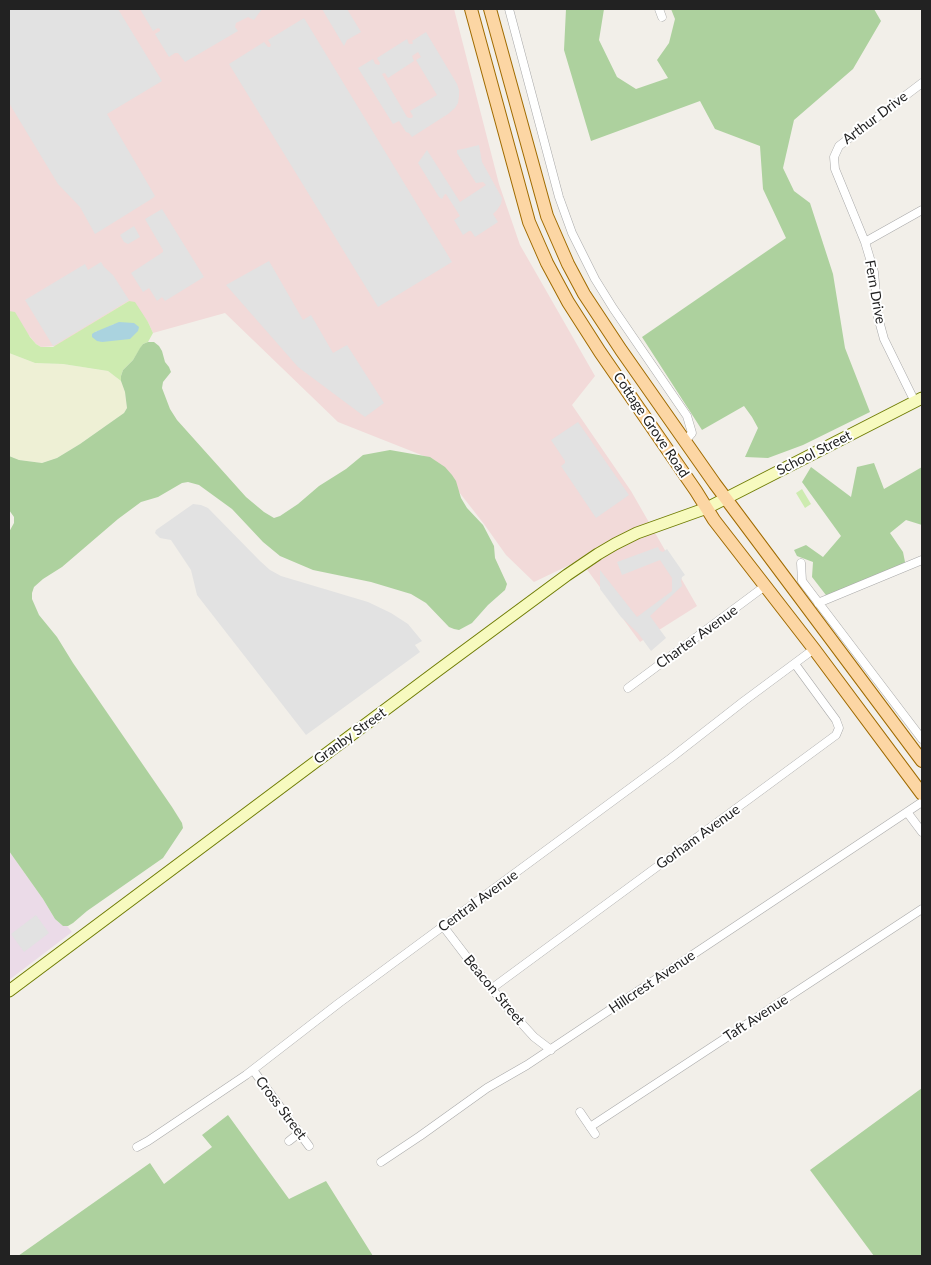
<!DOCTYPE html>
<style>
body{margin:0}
#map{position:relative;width:931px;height:1265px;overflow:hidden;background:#f2efe9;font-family:Lato,sans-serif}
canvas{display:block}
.frame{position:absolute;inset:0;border:10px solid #222;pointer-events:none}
</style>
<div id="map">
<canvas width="931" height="1265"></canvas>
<div class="frame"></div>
</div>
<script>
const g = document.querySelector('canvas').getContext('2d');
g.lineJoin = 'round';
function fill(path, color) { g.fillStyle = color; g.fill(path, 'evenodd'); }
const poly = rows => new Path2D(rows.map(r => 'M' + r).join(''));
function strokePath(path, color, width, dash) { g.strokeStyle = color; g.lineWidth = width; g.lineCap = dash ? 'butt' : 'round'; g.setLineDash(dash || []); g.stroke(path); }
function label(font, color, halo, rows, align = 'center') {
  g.font = font + ' Lato,sans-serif'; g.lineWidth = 4; g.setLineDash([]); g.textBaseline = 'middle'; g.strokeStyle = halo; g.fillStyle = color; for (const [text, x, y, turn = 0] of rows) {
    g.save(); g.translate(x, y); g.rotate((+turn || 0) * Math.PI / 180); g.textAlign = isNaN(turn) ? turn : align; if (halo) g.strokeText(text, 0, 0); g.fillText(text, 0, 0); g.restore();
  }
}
fill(poly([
 [9,9,454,9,499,184,520,245,595,376,572,405,631,491,697,606,640,642,580,560,534,582,506,555,484,524,434,460,338,422,225,313,153,333,148,322,129,301,56,346,41,347,36,344,9,311]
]), '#f2dad9');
fill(poly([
 [9,851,43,899,55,919,63,926,67,926,72,932,9,980]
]), '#ebdbe8');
fill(poly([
 [9,353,35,363,63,364,108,371,121,381,125,392,127,408,124,413,80,444,57,458,42,463,19,460,9,456]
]), '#eef0d5');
fill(poly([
 [129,301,135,302,148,322,153,333,148,342,143,344,133,360,123,370,121,376,121,381,108,371,63,364,35,363,9,353,9,311,15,312,30,337,36,344,41,347,53,347],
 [114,324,102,342,95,332,105,329],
 [802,489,811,504,805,508,796,493]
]), '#cdebb0');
fill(poly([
 [566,9,604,9,599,40,617,77,636,89,668,78,657,60,669,43,675,19,671,9,874,9,881,21,853,69,794,120,783,168,794,191,810,203,833,274,845,348,870,412,803,445,768,458,745,457,758,428,752,417,744,406,702,430,642,337,786,238,763,189,760,146,715,129,700,101,591,141,564,50],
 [148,342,154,342,159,346,162,351,165,362,169,367,171,372,163,382,162,388,170,409,177,420,246,497,264,512,274,518,280,516,298,504,319,486,346,469,363,455,390,450,430,457,445,467,452,475,456,481,461,498,467,508,483,525,494,546,495,558,507,584,505,590,488,605,472,623,459,630,454,629,449,627,426,603,411,594,371,582,313,570,280,556,263,542,232,509,199,485,188,482,182,483,158,497,141,502,118,519,62,567,43,579,34,587,32,593,32,599,39,615,57,637,73,663,172,807,182,823,183,828,163,858,87,911,73,923,68,926,63,926,55,919,43,899,9,851,9,532,14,523,14,517,9,510,9,456,19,460,42,463,57,458,80,444,124,413,127,408,125,392,121,381,121,376,123,370,133,360,140,348,143,344],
 [874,463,884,489,922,467,922,525,906,520,890,533,903,552,906,567,829,599,812,577,813,562,797,556,794,550,806,545,823,557,841,536,802,482,811,467,851,497,857,467],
 [922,1088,922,1256,874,1256,810,1170],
 [228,1115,289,1199,326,1181,373,1256,18,1256,150,1163,164,1184,212,1147,202,1135]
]), '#add19e');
fill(poly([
 [9,9,118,9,162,81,107,114,155,196,153,198,95,234,80,207,58,184,9,103],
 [140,9,262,9,254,20,248,17,236,23,235,27,238,31,185,62,178,53,175,53,169,57,155,34,160,31,160,29,158,28,153,31],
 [322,9,347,9,361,32,347,40,344,46],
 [304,18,452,262,378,307,229,64,264,42,268,47,270,47,271,45,268,40],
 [426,32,457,84,459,90,459,96,458,103,455,108,448,114,412,137,409,133,406,132,399,121,393,124,358,68,373,59,375,64,379,65,380,63,377,58,407,39,409,44,412,44,413,43,412,41],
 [418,52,421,57,416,60,437,95,410,111,413,116,412,118,409,118,407,117,382,74,385,73,388,78,414,61,412,56],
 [479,145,482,162,502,198,501,204,497,210,493,214,498,222,475,237,471,231,469,231,463,235,454,220,460,216,446,194,445,194,442,199,439,197,418,163,427,150,460,202,486,185,483,182,476,183,457,153,457,150,463,149],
 [162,209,204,277,165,301,162,297,157,301,149,288,143,292,131,273,163,252,163,250,145,219],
 [134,226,140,237,128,244,124,242,120,235],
 [269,261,303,320,311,315,333,353,347,345,384,403,365,417,298,367,226,285],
 [101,262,104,267,113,275,129,300,53,346,25,300,85,264,88,270],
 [578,422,629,495,596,518,561,466,565,463,565,461,551,440],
 [193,504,201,505,208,508,260,561,270,570,281,576,368,602,391,613,408,624,422,641,415,645,420,652,306,735,197,595,191,570,171,540,160,538,155,533,156,530],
 [658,547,660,551,663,552,667,549,685,575,682,577,681,581,682,586,650,616,666,638,651,651,638,633,621,617,600,589,600,570,637,617,672,591,672,578,660,560,622,575,617,562],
 [36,915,49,933,24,952,11,934]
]), '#e2e2e2');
fill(poly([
 [119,322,134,323,139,327,138,331,130,339,102,342,97,341,92,337,92,334,95,332]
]), '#aad3df');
const street = poly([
 [509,9,559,197,572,233,595,279,613,308,687,416,692,433,685,441],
 [659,9,662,17],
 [865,242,922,210],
 [915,402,884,339,878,317,874,272,865,242,835,169,834,157,839,146,922,83],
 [801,563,802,581,922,739],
 [818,603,922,560],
 [628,688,765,586],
 [907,812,922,832],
 [443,926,482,977,513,1014,534,1037,551,1050],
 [491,989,836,735,839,728,836,720,795,664],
 [253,1070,309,1146],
 [580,1112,595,1134],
 [590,1127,922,909],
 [289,1141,299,1133],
 [137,1147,148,1141,246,1075,339,1003,671,758,744,701,814,649],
 [381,1162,420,1136,487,1088,527,1065,922,802]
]);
const secondary = poly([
 [9,991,437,671,567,575,598,554,615,544,637,533,707,508,922,398]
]);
const primary = poly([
 [471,9,529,222,547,263,568,302,600,352,696,491,714,520,814,649,922,794],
 [490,9,547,216,568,264,584,294,621,350,715,484,922,761]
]);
strokePath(street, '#a9a9a9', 9);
strokePath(secondary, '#707d05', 13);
strokePath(primary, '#a06b00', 14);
strokePath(street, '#fff', 8);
strokePath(secondary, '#f7fabf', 11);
strokePath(primary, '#fcd6a4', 12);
label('14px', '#222', '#fff', [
 ["Arthur Drive",875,118,-37],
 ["Fern Drive",875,292,80],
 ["Cottage Grove Road",651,425,56],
 ["School Street",814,453,-27],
 ["Charter Avenue",697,637,-36],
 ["Granby Street",350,736,-36],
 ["Gorham Avenue",698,837,-36],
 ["Central Avenue",478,901,-36],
 ["Hillcrest Avenue",652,982,-34],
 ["Beacon Street",494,990,50],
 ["Taft Avenue",756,1018,-33],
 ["Cross Street",281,1108,53]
]);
</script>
